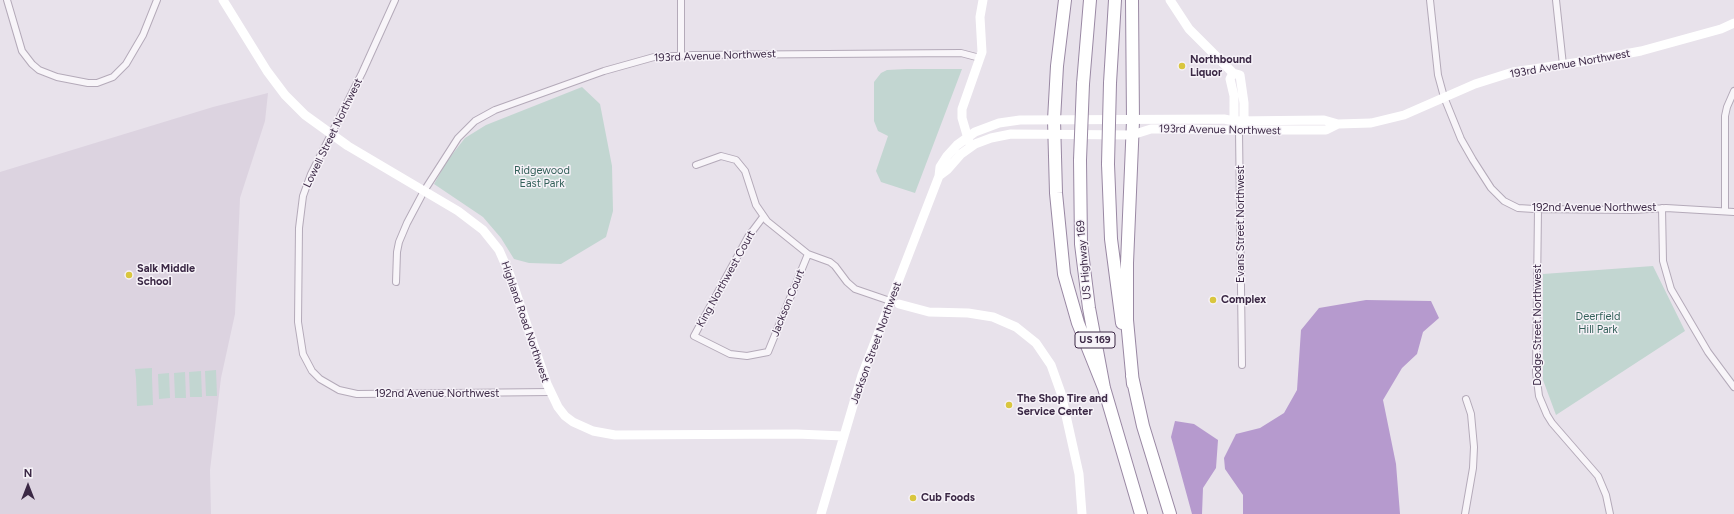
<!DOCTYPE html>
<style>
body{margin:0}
#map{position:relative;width:1734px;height:514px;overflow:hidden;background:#e8e2eb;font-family:Figtree,sans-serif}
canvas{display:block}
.north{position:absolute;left:8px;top:466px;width:40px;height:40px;-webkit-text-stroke:3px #f6f2f8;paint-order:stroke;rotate:0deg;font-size:11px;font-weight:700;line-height:16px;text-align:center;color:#3b2845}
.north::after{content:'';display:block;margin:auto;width:14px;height:18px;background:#3b2845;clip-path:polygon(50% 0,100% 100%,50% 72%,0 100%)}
</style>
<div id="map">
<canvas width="1734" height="514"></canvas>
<div class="north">N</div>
</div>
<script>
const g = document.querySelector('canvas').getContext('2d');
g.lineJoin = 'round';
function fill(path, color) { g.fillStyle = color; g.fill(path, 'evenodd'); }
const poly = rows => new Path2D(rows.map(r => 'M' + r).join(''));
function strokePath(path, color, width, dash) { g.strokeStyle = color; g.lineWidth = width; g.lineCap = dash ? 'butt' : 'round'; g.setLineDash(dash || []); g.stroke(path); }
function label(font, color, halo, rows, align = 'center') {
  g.font = font + ' Figtree,sans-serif'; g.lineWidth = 3; g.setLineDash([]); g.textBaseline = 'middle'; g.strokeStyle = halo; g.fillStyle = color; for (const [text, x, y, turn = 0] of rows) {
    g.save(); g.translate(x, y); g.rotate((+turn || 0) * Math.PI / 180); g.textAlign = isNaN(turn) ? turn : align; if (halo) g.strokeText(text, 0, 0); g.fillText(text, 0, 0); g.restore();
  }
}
fill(poly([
 [268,93,265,121,240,198,235,314,221,378,210,470,211,514,0,514,0,172,213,107]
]), '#dcd3e0');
fill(poly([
 [907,69,962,69,915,193,881,182,876,171,888,136,878,131,874,121,874,82,881,73,887,70],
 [582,87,600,104,612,166,613,211,606,237,561,264,529,263,514,259,501,238,483,217,434,184,447,161,465,138,486,125],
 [1653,266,1685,331,1556,415,1543,380,1543,274],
 [152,368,152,377,136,378,135,369],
 [216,370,217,396,206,396,205,371],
 [201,371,202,397,190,397,189,372],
 [185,372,186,398,175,398,174,373],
 [169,373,170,398,159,399,158,374],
 [152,377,153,405,137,406,136,378]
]), '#c2d6d1');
fill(poly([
 [1366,300,1431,301,1439,318,1423,332,1417,354,1402,368,1383,400,1396,464,1400,514,1243,514,1243,495,1225,469,1224,458,1236,434,1260,428,1284,413,1297,390,1301,330,1319,308],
 [1175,421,1194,424,1218,440,1216,468,1203,488,1202,514,1192,514,1171,437]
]), '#b69ace');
const street = poly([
 [7,0,22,51,32,64,39,70,57,77,88,83,97,83,113,77,126,64,143,35,157,0],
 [395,0,362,73,311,174,303,196,299,228,298,322,303,354,312,371,320,379,339,390,357,394,550,392],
 [681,0,681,55],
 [1430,0,1438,75,1444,97,1461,139,1473,160,1491,188,1504,201,1518,208,1534,209,1633,210,1666,208,1734,212],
 [1556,0,1563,65],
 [1239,131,1242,365],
 [696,165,721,156,736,160,745,171,756,205,767,221,808,254,830,262,835,266,847,282,855,289,893,302],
 [1662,208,1663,261,1671,289,1708,352,1734,387],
 [1538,209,1536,372,1539,396,1547,415,1552,423,1598,476,1606,495,1610,514],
 [1725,211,1725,116,1727,107,1734,91],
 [763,217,748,237,694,336,730,354,747,356,768,352,808,254],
 [396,282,397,252,399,242,407,223,424,191,458,138,475,121,495,110,604,71,654,57,693,55,961,53,980,58],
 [1465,514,1473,468,1474,447,1471,414,1466,399]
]);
const highway = poly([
 [1065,0,1057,66,1054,120,1056,193,1064,274,1078,323,1104,388],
 [1132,0,1133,121,1127,263,1127,320,1133,384],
 [1110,83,1115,0],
 [1083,84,1090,0],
 [1080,160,1081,244,1089,308,1104,388,1141,514],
 [1108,164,1111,239,1122,323],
 [1132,376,1143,426,1170,514]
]);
strokePath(street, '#b4aab9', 8);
strokePath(highway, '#9988a3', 14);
strokePath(street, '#f8f5f9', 6);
strokePath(poly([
 [223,0,267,71,285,95,305,115,348,146,458,211,483,230,499,250,510,275,547,384,558,407,565,416,573,422,593,431,615,435,797,434,843,436],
 [1170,0,1189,29,1233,73,1240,75,1244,103,1244,121,1242,127],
 [1233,73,1230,79,1234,96,1234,121,1236,125],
 [969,142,962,118,962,109,982,52,980,17,983,0],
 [939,176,947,170,961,154,975,144,991,138,1011,134,1132,135,1151,129,1183,129,1225,130,1326,130,1338,124],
 [899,304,929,312,968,313,993,317,1016,327,1036,343,1051,365,1061,393,1079,474,1082,514],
 [821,514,862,375,939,176,940,167,947,156,957,145,975,132,999,123,1020,120,1224,119,1234,121,1324,120,1338,124,1371,123,1404,115,1475,84,1513,72,1587,61,1641,51,1721,29,1734,23]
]), '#fff', 9);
strokePath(highway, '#fff', 12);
const highwayBridge = poly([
 [1080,160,1083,84],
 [1108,164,1110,83]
]);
strokePath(highwayBridge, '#9988a3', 14, []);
strokePath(highwayBridge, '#fff', 12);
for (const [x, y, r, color] of [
 [1182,66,4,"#d9c63e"],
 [129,275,4,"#d9c63e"],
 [1213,300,4,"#d9c63e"],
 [1009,405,4,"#d9c63e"],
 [913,498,4,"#d9c63e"]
]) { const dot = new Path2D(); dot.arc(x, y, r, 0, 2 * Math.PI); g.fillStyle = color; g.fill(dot); strokePath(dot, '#f6f2f8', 1.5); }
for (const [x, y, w] of [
 [1095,340,40]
]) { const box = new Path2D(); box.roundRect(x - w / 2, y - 8, w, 16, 3); g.fillStyle = '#f6f2f8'; g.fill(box); strokePath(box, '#3b2845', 1); }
label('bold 10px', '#3b2845', null, [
 ["US 169",1095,340]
]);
label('11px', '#3b2845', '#f6f2f8', [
 ["193rd Avenue Northwest",715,56,-2],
 ["193rd Avenue Northwest",1570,64,-10],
 ["193rd Avenue Northwest",1220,130,1],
 ["Lowell Street Northwest",333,133,-64],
 ["192nd Avenue Northwest",1594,208],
 ["Evans Street Northwest",1241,224,-90],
 ["US Highway 169",1084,260,-95],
 ["King Northwest Court",726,279,-61],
 ["Jackson Court",788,303,-68],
 ["Highland Road Northwest",525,322,71],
 ["Dodge Street Northwest",1538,325,-90],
 ["Jackson Street Northwest",876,343,-70],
 ["192nd Avenue Northwest",437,394]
]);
label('bold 11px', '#3b2845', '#f6f2f8', [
 ["Northbound",1190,60],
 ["Liquor",1190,73],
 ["Salk Middle",137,269],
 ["School",137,282],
 ["Complex",1221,300],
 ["The Shop Tire and",1017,399],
 ["Service Center",1017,412],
 ["Cub Foods",921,498]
], 'left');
label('11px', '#34615a', '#f6f2f8', [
 ["Ridgewood",542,171],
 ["East Park",542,184],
 ["Deerfield",1598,317],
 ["Hill Park",1598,330]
]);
</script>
